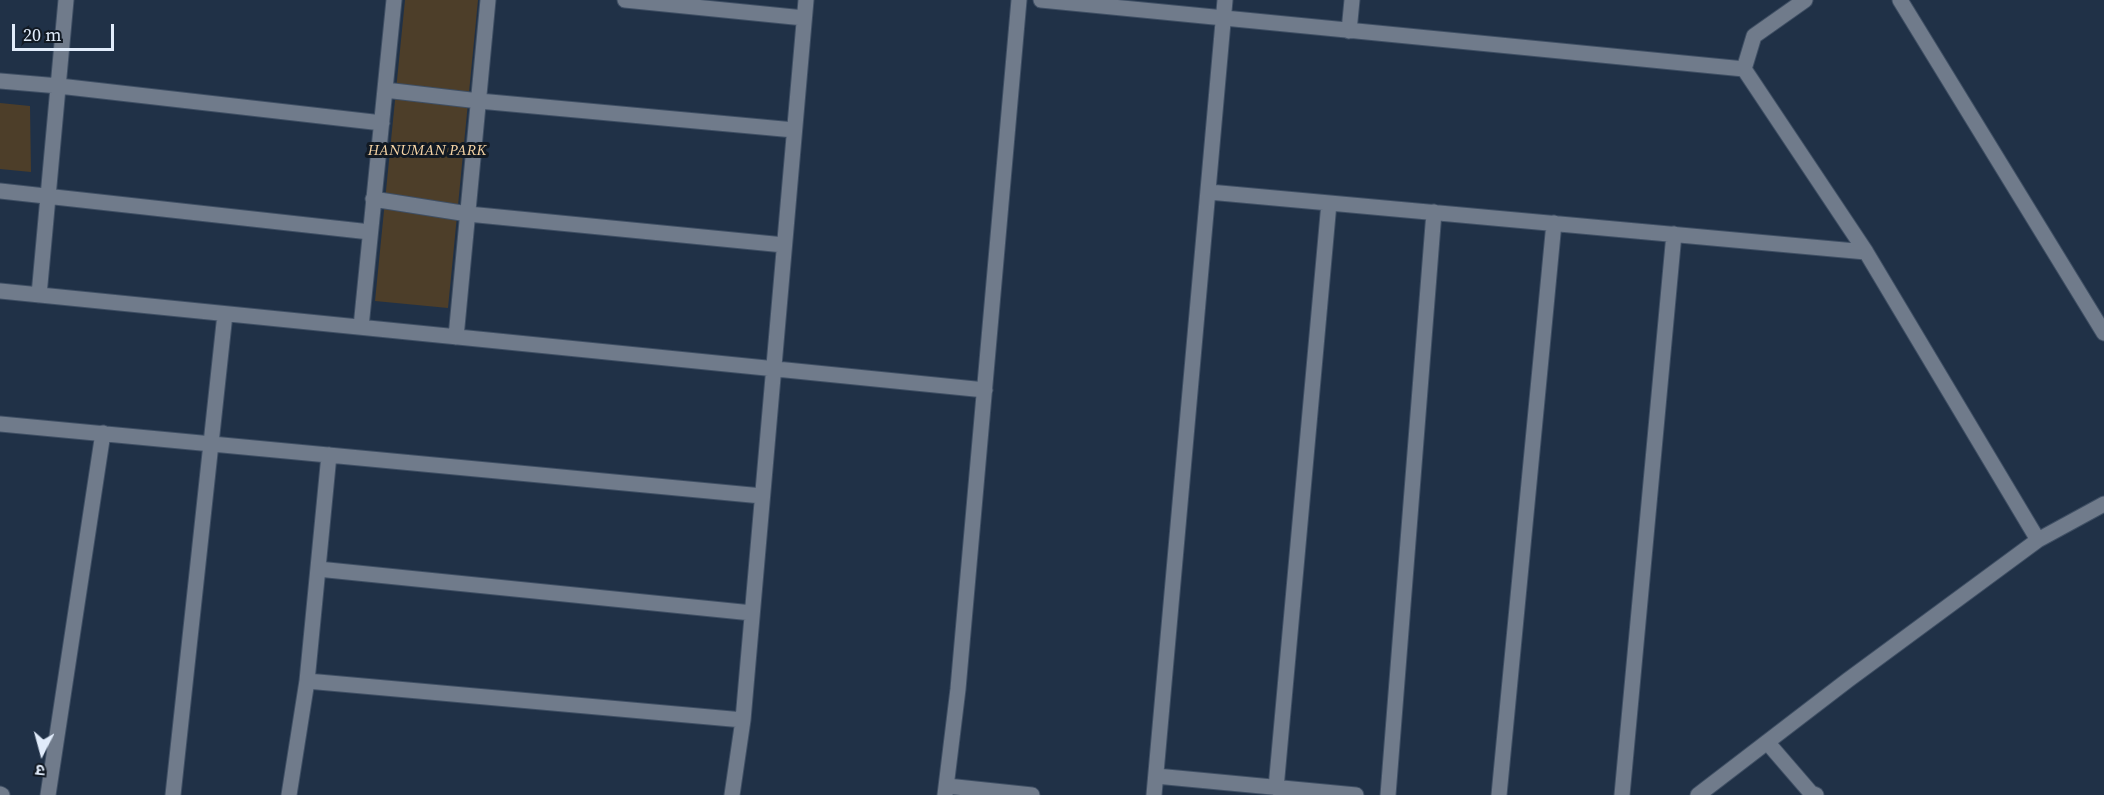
<!DOCTYPE html>
<meta charset="utf-8">
<style>
body{margin:0}
#map{position:relative;width:2104px;height:795px;overflow:hidden;background:#203147;font-family:"Source Serif 4","Noto Sans Devanagari",serif}
canvas{display:block}
.north{position:absolute;left:12px;top:723px;width:60px;height:60px;-webkit-text-stroke:4px #111923;paint-order:stroke;rotate:186deg;font-size:16px;font-weight:700;line-height:24px;text-align:center;color:#e1ecfb}
.north::after{content:'';display:block;margin:auto;width:21px;height:27px;background:#e1ecfb;clip-path:polygon(50% 0,100% 100%,50% 72%,0 100%)}
.scale{position:absolute;left:12px;top:24px;width:102px;height:27px;box-sizing:border-box;border:3px solid #e1ecfb;border-top:0;padding-left:8px;font-size:18px;line-height:21px;white-space:nowrap;color:#e1ecfb;-webkit-text-stroke:4px #111923;paint-order:stroke}
</style>
<div id="map">
<canvas width="2104" height="795"></canvas>
<div class="north">उ</div>
<div class="scale">20 m</div>
</div>
<script>
const g = document.querySelector('canvas').getContext('2d');
g.lineJoin = 'round';
function fill(path, color) { g.fillStyle = color; g.fill(path, 'evenodd'); }
const poly = rows => new Path2D(rows.map(r => 'M' + r).join(''));
function strokePath(path, color, width, dash) { g.strokeStyle = color; g.lineWidth = width; g.lineCap = dash ? 'butt' : 'round'; g.setLineDash(dash || []); g.stroke(path); }
function label(font, color, halo, rows, align = 'center') {
  g.font = font + ' "Source Serif 4",serif'; g.lineWidth = 6; g.setLineDash([]); g.textBaseline = 'middle'; g.strokeStyle = halo; g.fillStyle = color; for (const [text, x, y, turn = 0] of rows) {
    g.save(); g.translate(x, y); g.rotate((+turn || 0) * Math.PI / 180); g.textAlign = isNaN(turn) ? turn : align; if (halo) g.strokeText(text, 0, 0); g.fillText(text, 0, 0); g.restore();
  }
}
fill(poly([
 [405,0,478,0,448,308,375,301],
 [0,103,30,106,31,172,0,169]
]), '#4d3e29');
const minor = poly([
 [625,0,804,18],
 [1041,0,1744,69,1866,252,2038,540],
 [1900,0,2104,333],
 [1349,31,1352,0],
 [1744,69,1754,36,1805,0],
 [0,81,59,86,382,123],
 [385,90,479,101,794,130],
 [0,191,370,232],
 [1209,192,1866,252],
 [373,199,468,214,784,245],
 [0,291,985,390],
 [39,295,66,0],
 [361,327,394,0],
 [456,337,488,0],
 [0,424,762,496],
 [318,569,752,613],
 [307,681,743,720],
 [1767,742,1811,793,1816,795],
 [1156,776,1356,795],
 [947,786,1032,795],
 [1276,788,1329,203],
 [0,794,2,795],
 [48,795,103,433],
 [173,795,225,314],
 [289,795,307,681,329,455],
 [732,795,743,720,806,0],
 [945,795,958,689,1019,0],
 [1154,795,1225,0],
 [1388,795,1434,212],
 [1499,795,1554,223],
 [1622,795,1674,234],
 [1698,795,1848,680,2038,540,2104,504]
]);
strokePath(minor, '#3f4f64', 17);
strokePath(minor, '#707b8b', 15);
label('italic 15px', '#f9d6a6', '#111923', [
 ["HANUMAN PARK",427,151]
]);
</script>
